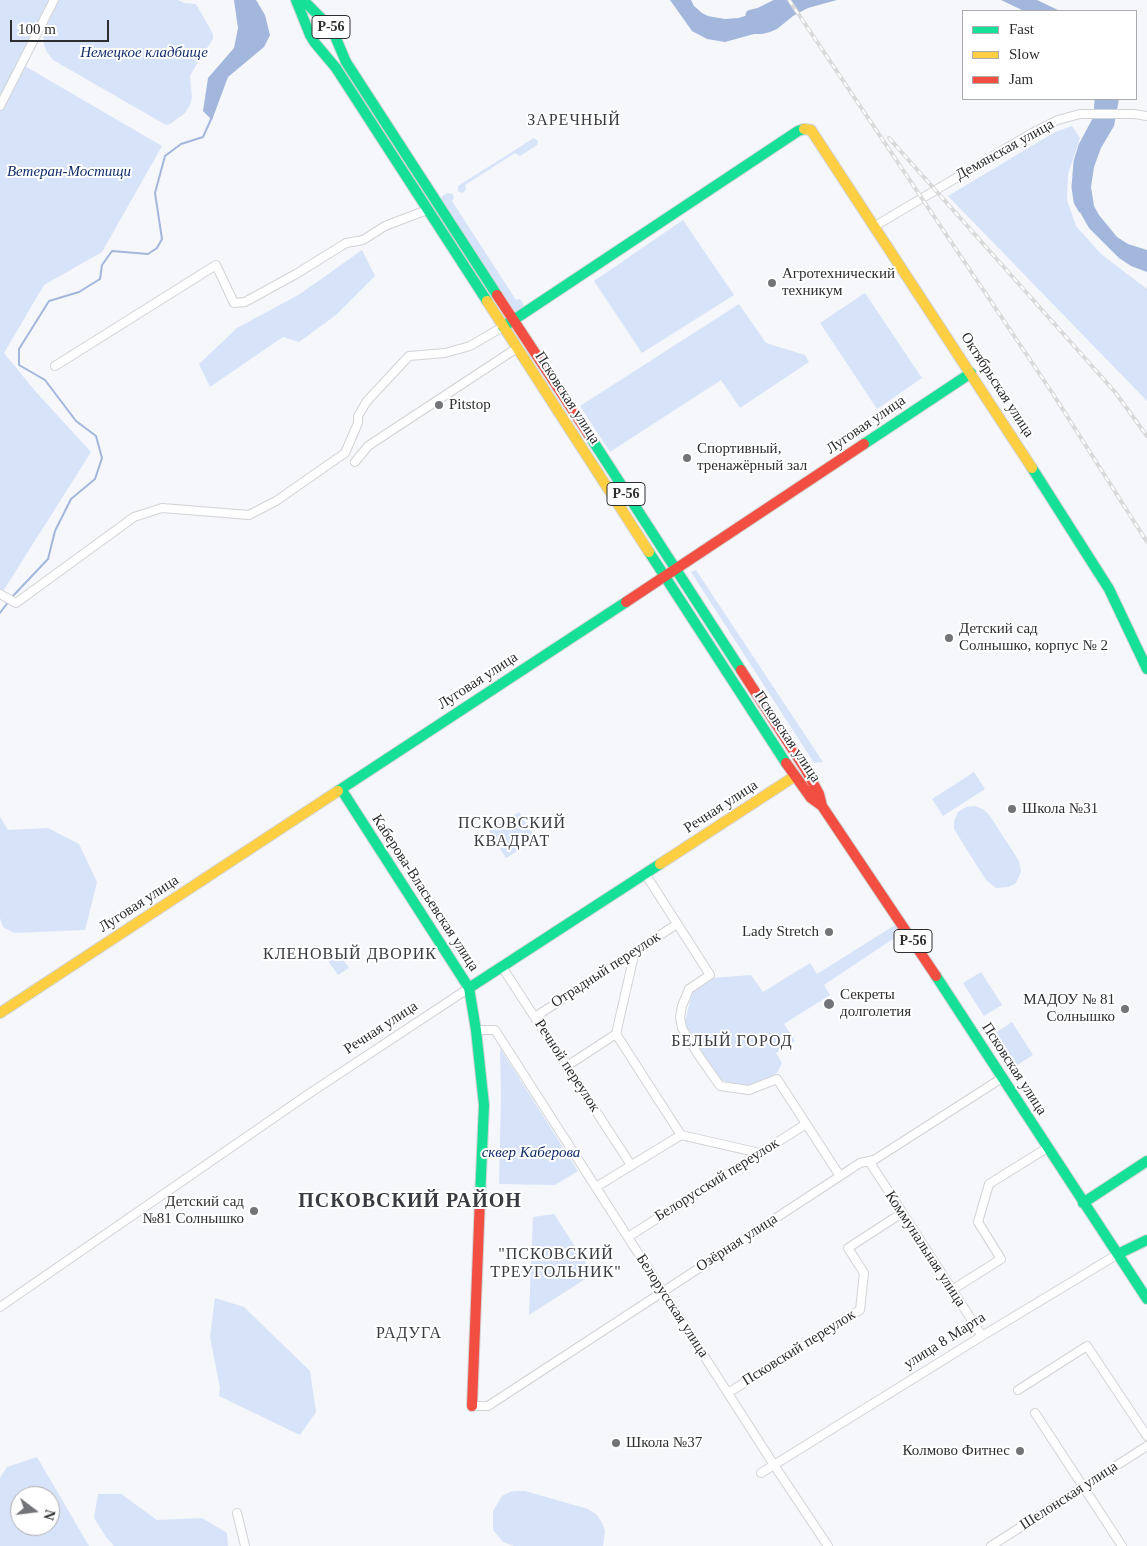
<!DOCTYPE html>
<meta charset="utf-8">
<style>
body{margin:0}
#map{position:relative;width:1147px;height:1546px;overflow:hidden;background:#f5f7fa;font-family:Georgia,serif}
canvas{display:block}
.legend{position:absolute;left:962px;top:10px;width:175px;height:90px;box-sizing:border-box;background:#fff;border:1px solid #ababac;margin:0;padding:6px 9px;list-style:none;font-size:15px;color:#2c2e30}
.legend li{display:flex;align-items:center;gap:10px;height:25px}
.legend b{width:25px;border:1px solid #ababac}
.north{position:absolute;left:10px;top:1486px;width:50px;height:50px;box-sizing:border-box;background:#fff;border:1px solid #ababac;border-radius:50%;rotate:105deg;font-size:14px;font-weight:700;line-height:20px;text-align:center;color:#2c2e30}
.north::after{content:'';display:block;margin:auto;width:18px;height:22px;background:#727477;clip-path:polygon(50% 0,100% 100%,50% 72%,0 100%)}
.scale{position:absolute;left:10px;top:20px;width:99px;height:22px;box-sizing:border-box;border:2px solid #2c2e30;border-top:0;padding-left:6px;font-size:15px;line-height:18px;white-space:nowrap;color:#2c2e30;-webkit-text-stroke:4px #fff;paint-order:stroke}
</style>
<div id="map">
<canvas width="1147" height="1546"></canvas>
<ul class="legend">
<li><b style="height:6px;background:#16e098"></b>Fast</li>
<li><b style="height:6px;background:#ffcf43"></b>Slow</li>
<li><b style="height:6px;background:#f24e42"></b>Jam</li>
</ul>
<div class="north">N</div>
<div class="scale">100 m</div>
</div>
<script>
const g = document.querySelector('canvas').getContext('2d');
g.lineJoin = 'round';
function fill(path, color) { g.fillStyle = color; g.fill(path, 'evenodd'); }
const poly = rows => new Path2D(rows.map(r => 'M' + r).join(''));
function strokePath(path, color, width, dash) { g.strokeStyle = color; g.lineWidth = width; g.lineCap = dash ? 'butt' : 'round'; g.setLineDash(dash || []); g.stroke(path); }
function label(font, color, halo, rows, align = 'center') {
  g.font = font + ' Georgia,serif'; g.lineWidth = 4; g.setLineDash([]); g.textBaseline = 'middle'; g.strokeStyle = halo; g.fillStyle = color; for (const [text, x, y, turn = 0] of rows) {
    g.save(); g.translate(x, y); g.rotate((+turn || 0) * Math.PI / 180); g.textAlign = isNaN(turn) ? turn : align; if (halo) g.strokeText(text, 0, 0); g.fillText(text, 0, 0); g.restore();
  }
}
fill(poly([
 [0,0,54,0,23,65,162,146,102,252,44,285,4,353,36,392,91,452,0,596],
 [59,0,178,0,184,3,196,4,213,34,213,39,201,57,190,76,192,98,190,105,185,113,170,124,166,125,53,60,47,52,44,45,43,31],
 [1072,126,1080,138,1068,174,1067,200,1076,226,1101,254,1147,289,1147,401,948,196,1055,132],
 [534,138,538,141,537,145,520,156,515,153,465,185,466,188,465,191,462,193,458,191,458,186],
 [448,193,453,194,454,198,452,201,516,300,519,299,522,301,524,308,518,312,513,310,442,199,442,196],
 [683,220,734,295,642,353,594,281],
 [362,250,375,276,336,315,299,342,283,337,210,387,199,364,237,328,300,294],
 [865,293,922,378,877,409,820,323],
 [739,304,766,343,805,355,809,362,740,408,721,380,610,452,580,406],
 [696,570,823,762,814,763,691,572],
 [974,772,985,789,943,816,932,799],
 [974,806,983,809,990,816,1019,861,1021,872,1019,877,1015,884,1008,887,996,888,986,880,954,829,954,821,958,812,966,807],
 [519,812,536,839,506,858,489,831],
 [0,817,8,830,48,828,79,844,97,882,85,930,14,933,3,927,0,918],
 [895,925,902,933,824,985,830,995,784,1024,795,1041,776,1053,782,1063,777,1073,751,1087,719,1080,684,1026,692,993,712,978,751,975,763,992,810,963,817,974],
 [337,950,349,968,338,975,326,958],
 [981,972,1002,1005,984,1016,963,983],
 [1012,1022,1033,1055,1014,1067,994,1034],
 [500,1048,578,1171,555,1185,499,1184,501,1095],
 [554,1214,593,1274,529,1315,533,1217],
 [215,1298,244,1307,310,1371,316,1412,300,1435,219,1396,220,1388,210,1337],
 [37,1457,89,1546,0,1546,0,1478,7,1467],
 [20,1496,50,1496,50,1526,20,1526],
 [517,1491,525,1491,588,1509,597,1515,602,1523,605,1531,603,1546,514,1546,503,1542,493,1530,493,1511,502,1496,510,1492],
 [98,1494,121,1494,157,1520,202,1518,227,1533,228,1546,114,1546,106,1537,94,1518]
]), '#d7e3f9');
fill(poly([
 [234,0,256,0,265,15,270,35,264,47,228,77,212,120,203,111,208,78,234,48,238,28],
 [670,0,691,0,694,6,702,13,708,16,725,19,738,18,763,11,776,6,784,0,837,0,808,8,793,16,777,29,770,32,762,34,754,34,725,42,707,39,692,31],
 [1001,0,1037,0,1060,11,1024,11],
 [1097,99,1119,99,1114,126,1101,148,1094,167,1091,187,1094,206,1099,215,1117,237,1128,244,1147,250,1147,272,1131,266,1119,258,1089,228,1081,214,1078,198,1078,180,1096,108]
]), '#a3b7dd');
strokePath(poly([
 [12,597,48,559,55,531,71,499,95,479,102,458,96,436,76,421,45,380,19,365,19,349,49,301,79,292,100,279,102,265,112,251,148,254,157,248,162,239,155,193,165,156,181,144,203,137,212,117],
 [0,613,9,601]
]), '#a3b7dd', 2);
strokePath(poly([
 [751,15,760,13,786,0],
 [1083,208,1079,201,1077,187,1079,162,1084,146,1099,118,1100,99]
]), '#a3b7dd', 11);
const street = poly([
 [0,106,54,0],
 [875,226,1032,133,1058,120,1080,114,1134,114,1147,116],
 [55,366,216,265,234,303,245,302,296,274,346,243,363,240,385,226,427,210],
 [355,462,368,446,517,348],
 [0,594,16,603,134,517,162,508,249,515,276,501,345,453,358,423,358,416,367,401,409,356,445,353,470,346,506,325],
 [646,875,710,975,689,989,682,1006,680,1017,682,1028,697,1053,720,1086,749,1090,777,1079,840,1176],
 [635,951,616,1034,681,1135,760,1153],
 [502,967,631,1165],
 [535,1017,677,924],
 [476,1030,495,1030,774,1465,828,1546],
 [567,1066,616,1034],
 [869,1161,982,1336],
 [596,1187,681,1135],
 [628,1237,806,1124],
 [952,1290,1001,1259,978,1222,989,1184,1047,1148],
 [0,1307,307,1095,469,988],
 [1018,1390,1087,1346,1147,1436],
 [728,1393,860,1310,864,1273,848,1248,902,1213],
 [472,1406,488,1406,860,1163,874,1160,1002,1078],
 [1035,1413,1122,1546],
 [761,1473,982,1336,1118,1254],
 [237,1513,245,1546],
 [991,1546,1147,1446]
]);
const fast = poly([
 [296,0,310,35,315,43,336,68,487,301],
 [303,0,332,29,346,62,497,295],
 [503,327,798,131,804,129],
 [589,435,741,670],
 [864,444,971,373],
 [1032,468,1109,589,1147,669],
 [649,552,786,763],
 [341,789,469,988,476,1030,484,1105,480,1198],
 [338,791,626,602],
 [936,976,1147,1299],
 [469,988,660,864],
 [1083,1203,1147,1161],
 [1118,1254,1147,1240]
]);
const slow = poly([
 [804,129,811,130,1032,468],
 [487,301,649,552],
 [660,864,795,776],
 [0,1013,338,791]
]);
const jam = poly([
 [497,295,589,435],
 [626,602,864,444],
 [741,670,806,770,819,794,822,806],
 [786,763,811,798,822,806,936,976],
 [472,1406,480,1198]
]);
strokePath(street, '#d1d3d5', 10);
strokePath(fast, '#d1d3d5', 12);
strokePath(slow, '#d1d3d5', 12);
strokePath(jam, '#d1d3d5', 12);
strokePath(street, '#fefefe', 8);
strokePath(fast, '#16e098', 10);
strokePath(slow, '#ffcf43', 10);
strokePath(jam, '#f24e42', 10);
const rail = poly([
 [789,0,1053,394,1147,542],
 [889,138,1115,392,1147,436]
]);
strokePath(rail, '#d9d9da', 4);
strokePath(rail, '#fff', 2, [5.5]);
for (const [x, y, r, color] of [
 [772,283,5,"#727477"],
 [439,405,5,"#727477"],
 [687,458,5,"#727477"],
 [949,638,5,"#727477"],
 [1012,809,5,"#727477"],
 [829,932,5,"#727477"],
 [829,1004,6,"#727477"],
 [1125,1009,5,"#727477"],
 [254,1211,5,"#727477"],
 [616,1443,5,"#727477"],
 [1020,1451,5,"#727477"]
]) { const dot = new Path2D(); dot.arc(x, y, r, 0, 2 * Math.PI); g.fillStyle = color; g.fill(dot); strokePath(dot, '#fff', 2); }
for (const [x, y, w] of [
 [331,27,38],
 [626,494,38],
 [913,941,38]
]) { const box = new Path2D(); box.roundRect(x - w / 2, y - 11.5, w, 23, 4); g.fillStyle = '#fff'; g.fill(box); strokePath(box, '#2c2e30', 1); }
label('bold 14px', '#2c2e30', null, [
 ["Р-56",331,27],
 ["Р-56",626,494],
 ["Р-56",913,941]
]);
label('italic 15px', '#122d6c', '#fff', [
 ["Немецкое кладбище",144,53],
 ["Ветеран-Мостищи",69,172],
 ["сквер Каберова",531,1153]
]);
label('15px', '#2c2e30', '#fff', [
 ["Демянская улица",1005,150,-29],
 ["Октябрьская улица",997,385,57],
 ["Псковская улица",567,398,57],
 ["Луговая улица",866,425,-34],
 ["Луговая улица",478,681,-33],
 ["Псковская улица",787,737,56],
 ["Речная улица",721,807,-33],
 ["Каберова-Власьевская улица",425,893,57],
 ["Луговая улица",139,904,-33],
 ["Отрадный переулок",606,970,-33],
 ["Речная улица",381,1028,-33],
 ["Речной переулок",567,1066,57],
 ["Псковская улица",1014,1069,57],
 ["Белорусский переулок",717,1180,-32],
 ["Озёрная улица",737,1243,-33],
 ["Коммунальная улица",925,1249,57],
 ["Белорусская улица",672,1306,57],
 ["улица 8 Марта",945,1341,-32],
 ["Псковский переулок",799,1348,-32],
 ["Шелонская улица",1069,1496,-33]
]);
label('15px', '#2c2e30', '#fff', [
 ["Агротехнический",782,274],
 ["техникум",782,291],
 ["Pitstop",449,405],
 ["Спортивный,",697,449],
 ["тренажёрный зал",697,466],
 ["Детский сад",959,629],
 ["Солнышко, корпус № 2",959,646],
 ["Школа №31",1022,809],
 ["Lady Stretch",819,932,"right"],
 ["Секреты",840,995],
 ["долголетия",840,1012],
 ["МАДОУ № 81",1115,1000,"right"],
 ["Солнышко",1115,1017,"right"],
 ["Детский сад",244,1202,"right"],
 ["№81 Солнышко",244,1219,"right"],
 ["Школа №37",626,1443],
 ["Колмово Фитнес",1010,1451,"right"]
], 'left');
g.letterSpacing = '1px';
label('16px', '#383b41', '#fff', [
 ["ЗАРЕЧНЫЙ",574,121],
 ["ПСКОВСКИЙ",512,824],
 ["КВАДРАТ",512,842],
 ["КЛЕНОВЫЙ ДВОРИК",350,955],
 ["БЕЛЫЙ ГОРОД",732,1042],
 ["\"ПСКОВСКИЙ",556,1255],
 ["ТРЕУГОЛЬНИК\"",556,1273],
 ["РАДУГА",409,1334]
]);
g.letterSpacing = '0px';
g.letterSpacing = '1px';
label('bold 20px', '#383b41', '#fff', [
 ["ПСКОВСКИЙ РАЙОН",410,1202]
]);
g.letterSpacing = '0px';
</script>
